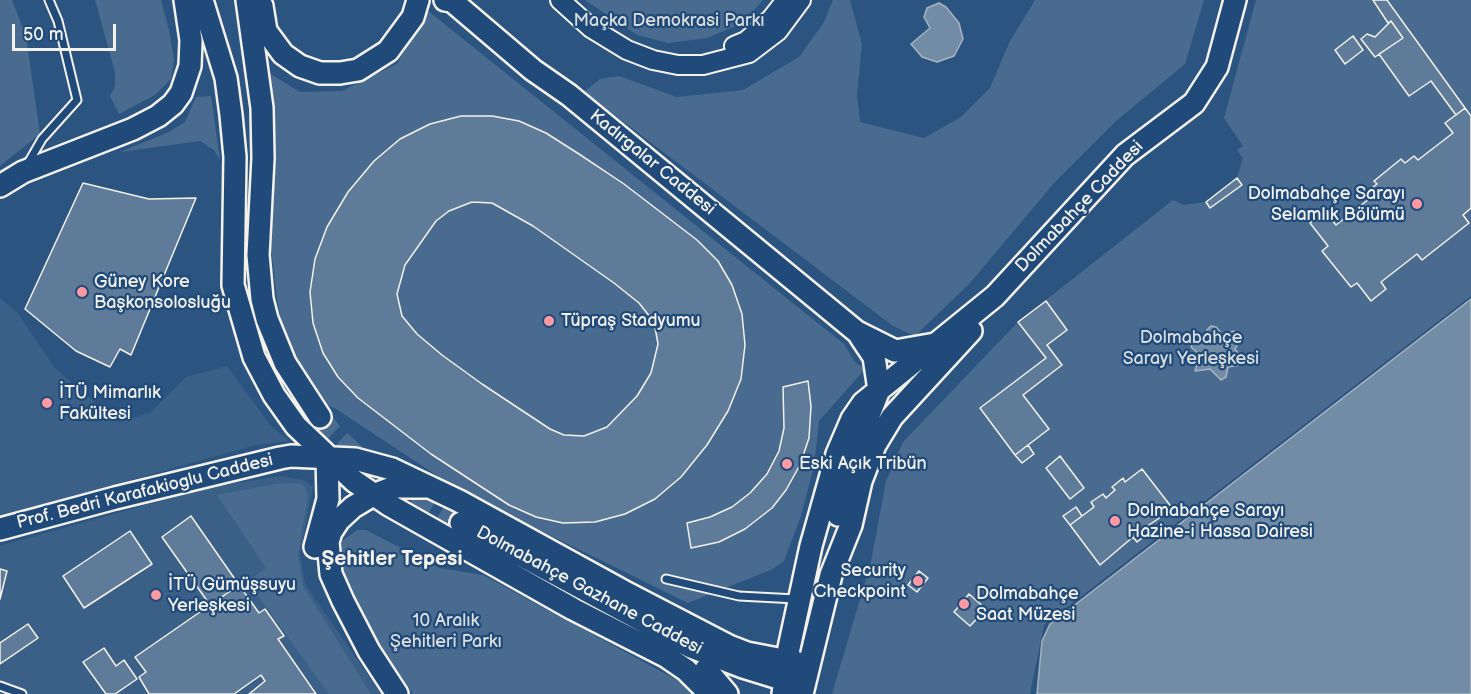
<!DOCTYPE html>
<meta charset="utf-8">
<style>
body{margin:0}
#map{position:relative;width:1471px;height:694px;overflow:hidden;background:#2c5481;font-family:"Balsamiq Sans",sans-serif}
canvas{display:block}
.scale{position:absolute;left:12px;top:24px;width:104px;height:27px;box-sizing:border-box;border:3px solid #f4f1e8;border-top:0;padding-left:8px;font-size:18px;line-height:21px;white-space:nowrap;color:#f4f1e8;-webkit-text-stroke:4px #1f4a7a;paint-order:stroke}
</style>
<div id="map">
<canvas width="1471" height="694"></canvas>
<div class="scale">50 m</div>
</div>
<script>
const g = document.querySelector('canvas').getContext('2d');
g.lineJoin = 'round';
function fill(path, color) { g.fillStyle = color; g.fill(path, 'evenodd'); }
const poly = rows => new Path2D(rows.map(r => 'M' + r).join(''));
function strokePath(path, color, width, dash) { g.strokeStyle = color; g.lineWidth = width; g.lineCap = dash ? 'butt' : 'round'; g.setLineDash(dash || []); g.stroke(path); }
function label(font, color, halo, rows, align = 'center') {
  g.font = font + ' "Balsamiq Sans",sans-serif'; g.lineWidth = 4.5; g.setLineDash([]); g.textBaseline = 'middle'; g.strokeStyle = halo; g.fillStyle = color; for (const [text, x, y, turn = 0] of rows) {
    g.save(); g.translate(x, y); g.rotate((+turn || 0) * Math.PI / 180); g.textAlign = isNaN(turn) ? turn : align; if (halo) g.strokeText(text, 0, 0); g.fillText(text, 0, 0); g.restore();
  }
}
fill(poly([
 [0,298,17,312,54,367,118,422,150,413,186,377,227,366,270,425,289,441,256,445,0,516],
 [281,476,306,481,313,487,300,554,305,584,381,694,0,694,0,546,206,488]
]), '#3b6088');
fill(poly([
 [0,0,12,0,26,36,40,134,0,166],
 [95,0,161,0,169,30,174,60,171,79,155,95,119,114,110,96,115,86,115,72],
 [585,0,763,0,743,23,707,38,668,43,637,35],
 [833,0,850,0,862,44,857,95,860,122,924,138,961,117,990,88,1009,43,1035,0,1204,0,1185,64,1115,122,1055,182,970,283,915,336,893,326,584,92,600,79,619,76,677,97,743,90,799,57,824,22],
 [1256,0,1471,0,1471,296,1044,625,1030,694,832,694,871,562,886,481,903,442,1018,322,1173,200,1183,205,1206,202,1237,178,1243,158,1237,150,1243,146,1224,118],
 [427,10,844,344,855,362,865,369,819,421,814,466,801,516,784,561,773,569,688,603,462,492,336,409,317,400,286,350,277,299,270,240,269,73,300,92,342,91,397,64],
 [211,96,220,160,214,150,200,141,120,152,169,132,185,122,196,97],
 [299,483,305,487,308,496,298,555,303,586,371,694,329,694,248,582,266,568,217,495,275,484],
 [357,530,366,530,439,568,483,575,679,681,692,694,413,694,379,645,349,588,341,565,342,541]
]), '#496b90');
const water = poly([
 [939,3,946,7,959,23,963,39,954,56,937,62,922,57,911,44,930,28,924,17,927,8,939,3],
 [1471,299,1471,694,1037,694,1042,641,1050,624,1471,299],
 [1211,326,1216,327,1223,335,1234,331,1237,333,1240,340,1235,349,1244,360,1241,365,1228,367,1226,377,1221,380,1210,369,1195,371,1200,355,1191,347,1193,341,1205,340,1207,330,1211,326]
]);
fill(water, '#738ca6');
strokePath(water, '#a7b4c0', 1.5);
const building = poly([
 [1373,0,1387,0,1465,108,1456,115,1431,81,1409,96,1379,54,1403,38,1391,21,1388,23,1373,0],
 [1391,21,1403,38,1375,57,1361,39,1367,34,1375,37,1391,21],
 [1353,36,1363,50,1345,64,1335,50,1353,36],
 [1465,108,1471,116,1471,208,1463,215,1469,223,1422,260,1417,254,1381,282,1386,289,1371,301,1357,283,1351,287,1322,251,1328,246,1310,223,1325,212,1336,225,1369,199,1364,194,1377,184,1374,181,1401,159,1405,163,1414,156,1418,160,1453,133,1445,123,1465,108],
 [461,116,492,116,519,121,546,133,579,154,624,184,697,240,718,261,732,285,742,314,745,345,741,379,728,411,707,445,681,477,655,499,625,514,595,522,563,523,536,517,509,505,431,454,358,398,338,377,323,353,313,323,310,292,315,259,327,227,348,192,374,161,400,139,430,124,461,116],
 [472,202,492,203,533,226,614,283,639,303,654,322,658,344,651,373,637,396,607,427,584,436,564,435,550,429,482,384,442,355,417,334,402,316,397,294,405,265,436,221,449,211,472,202],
 [1237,178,1242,185,1210,208,1206,202,1237,178],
 [83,183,149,199,196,198,131,355,120,349,110,367,76,351,25,309,83,183],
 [1046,301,1067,330,1047,345,1062,365,1023,395,1049,429,1015,455,980,408,1046,358,1018,322,1046,301],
 [808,381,811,406,809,438,800,465,786,490,772,508,745,529,719,542,691,548,687,523,710,517,732,507,750,493,767,474,779,451,784,428,783,387,808,381],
 [1028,445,1034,454,1022,463,1015,455,1028,445],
 [1060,456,1084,488,1070,499,1046,468,1060,456],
 [1142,469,1173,509,1146,527,1150,532,1137,542,1133,537,1100,565,1070,525,1094,507,1091,502,1103,494,1106,498,1115,490,1112,487,1123,478,1125,482,1142,469],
 [1076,507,1082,516,1070,525,1063,516,1076,507],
 [191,516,239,585,210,605,162,537,191,516],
 [130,531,152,564,84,608,63,576,130,531],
 [0,569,7,571,0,599,0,569],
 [919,571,928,578,917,592,908,585,919,571],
 [239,585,259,613,265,609,284,636,278,639,316,694,249,694,265,681,261,675,234,694,149,694,139,677,146,672,135,657,239,585],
 [969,594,986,609,970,626,954,612,969,594],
 [28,624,38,638,0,664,0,643,28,624],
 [104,648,116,666,124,660,137,679,115,694,106,694,83,662,104,648]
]);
fill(building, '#5e7b9a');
strokePath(building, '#f4f1e8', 1.5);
strokePath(poly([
 [320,417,331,432,370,468,461,523]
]), '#4a6c90', 21, [21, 10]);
const lane = poly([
 [27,165,42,139,77,100,58,21,49,0],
 [666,579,739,596,796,599],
 [0,686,22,694]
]);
const secondary = poly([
 [560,0,591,28,627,50,653,60,678,65,703,65,749,53,778,31,801,0],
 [734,46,746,41,771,19,786,0]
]);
const primary = poly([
 [202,0,226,78,231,115,235,157,233,285,254,357,274,395,296,426,354,481,389,505,573,609,667,657,686,670,710,694],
 [247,0,262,108,263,158,258,255,262,299,267,319,285,363,320,417],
 [445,0,452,1,533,70,569,95,857,332,895,351,935,344],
 [262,6,266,31,283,54,300,66,320,73,340,73,358,70,388,51,413,17,418,0],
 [0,186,23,172,133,129,158,116,173,104,181,93,190,66,191,40,185,0],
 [838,515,854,453,879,390,874,357,860,336],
 [461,523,691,647,743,667,798,684],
 [0,529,115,498,280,458,291,456,355,459,392,469,459,501,623,591,729,646,747,653,809,665],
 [315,547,328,499,327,456],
 [706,669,727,694],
 [397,694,369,651,343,601,331,574,328,542,331,532,339,520,353,507,373,495,394,487,425,487],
 [783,694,789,648,811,546,837,454,852,419,863,403,995,296,1125,155,1194,103,1217,67,1235,0],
 [802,694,831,575,851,525,861,481,875,445,892,417,971,331]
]);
strokePath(lane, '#f4f1e8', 11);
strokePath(secondary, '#f4f1e8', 22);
strokePath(primary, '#f4f1e8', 26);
strokePath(lane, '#1f4a7a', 7);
strokePath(secondary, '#1f4a7a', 18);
strokePath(primary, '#1f4a7a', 21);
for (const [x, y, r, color] of [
 [1417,204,6,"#ff9aa2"],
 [82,292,6,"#ff9aa2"],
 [549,321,6,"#ff9aa2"],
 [47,403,6,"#ff9aa2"],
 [787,464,6,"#ff9aa2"],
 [1115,521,6,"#ff9aa2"],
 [918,581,6,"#ff9aa2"],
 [156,595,6,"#ff9aa2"],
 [964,604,6,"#ff9aa2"]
]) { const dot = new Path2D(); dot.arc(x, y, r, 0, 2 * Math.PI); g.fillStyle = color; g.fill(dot); strokePath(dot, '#1f4a7a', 2); }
label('18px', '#dadddb', '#1f4a7a', [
 ["Maçka Demokrasi Parkı",669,21],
 ["Dolmabahçe",1191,338],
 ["Sarayı Yerleşkesi",1191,359],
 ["10 Aralık",446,621],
 ["Şehitleri Parkı",446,642]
]);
label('18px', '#f4f1e8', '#1f4a7a', [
 ["Kadırgalar Caddesi",652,163,39],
 ["Dolmabahçe Caddesi",1080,207,-46],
 ["Prof. Bedri Karafakioglu Caddesi",145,492,-14],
 ["Dolmabahçe Gazhane Caddesi",589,591,28]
]);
label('18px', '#f4f1e8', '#1f4a7a', [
 ["Dolmabahçe Sarayı",1405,194,"right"],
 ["Selamlık Bölümü",1405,215,"right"],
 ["Güney Kore",94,282],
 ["Başkonsolosluğu",94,303],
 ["Tüpraş Stadyumu",561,321],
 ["İTÜ Mimarlık",59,393],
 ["Fakültesi",59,414],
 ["Eski Açık Tribün",799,464],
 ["Dolmabahçe Sarayı",1127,511],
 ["Hazine-i Hassa Dairesi",1127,532],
 ["Security",906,571,"right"],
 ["Checkpoint",906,592,"right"],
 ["İTÜ Gümüşsuyu",168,585],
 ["Yerleşkesi",168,606],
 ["Dolmabahçe",976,594],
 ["Saat Müzesi",976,615]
], 'left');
label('bold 21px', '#f4f1e8', '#1f4a7a', [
 ["Şehitler Tepesi",392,560]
]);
</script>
